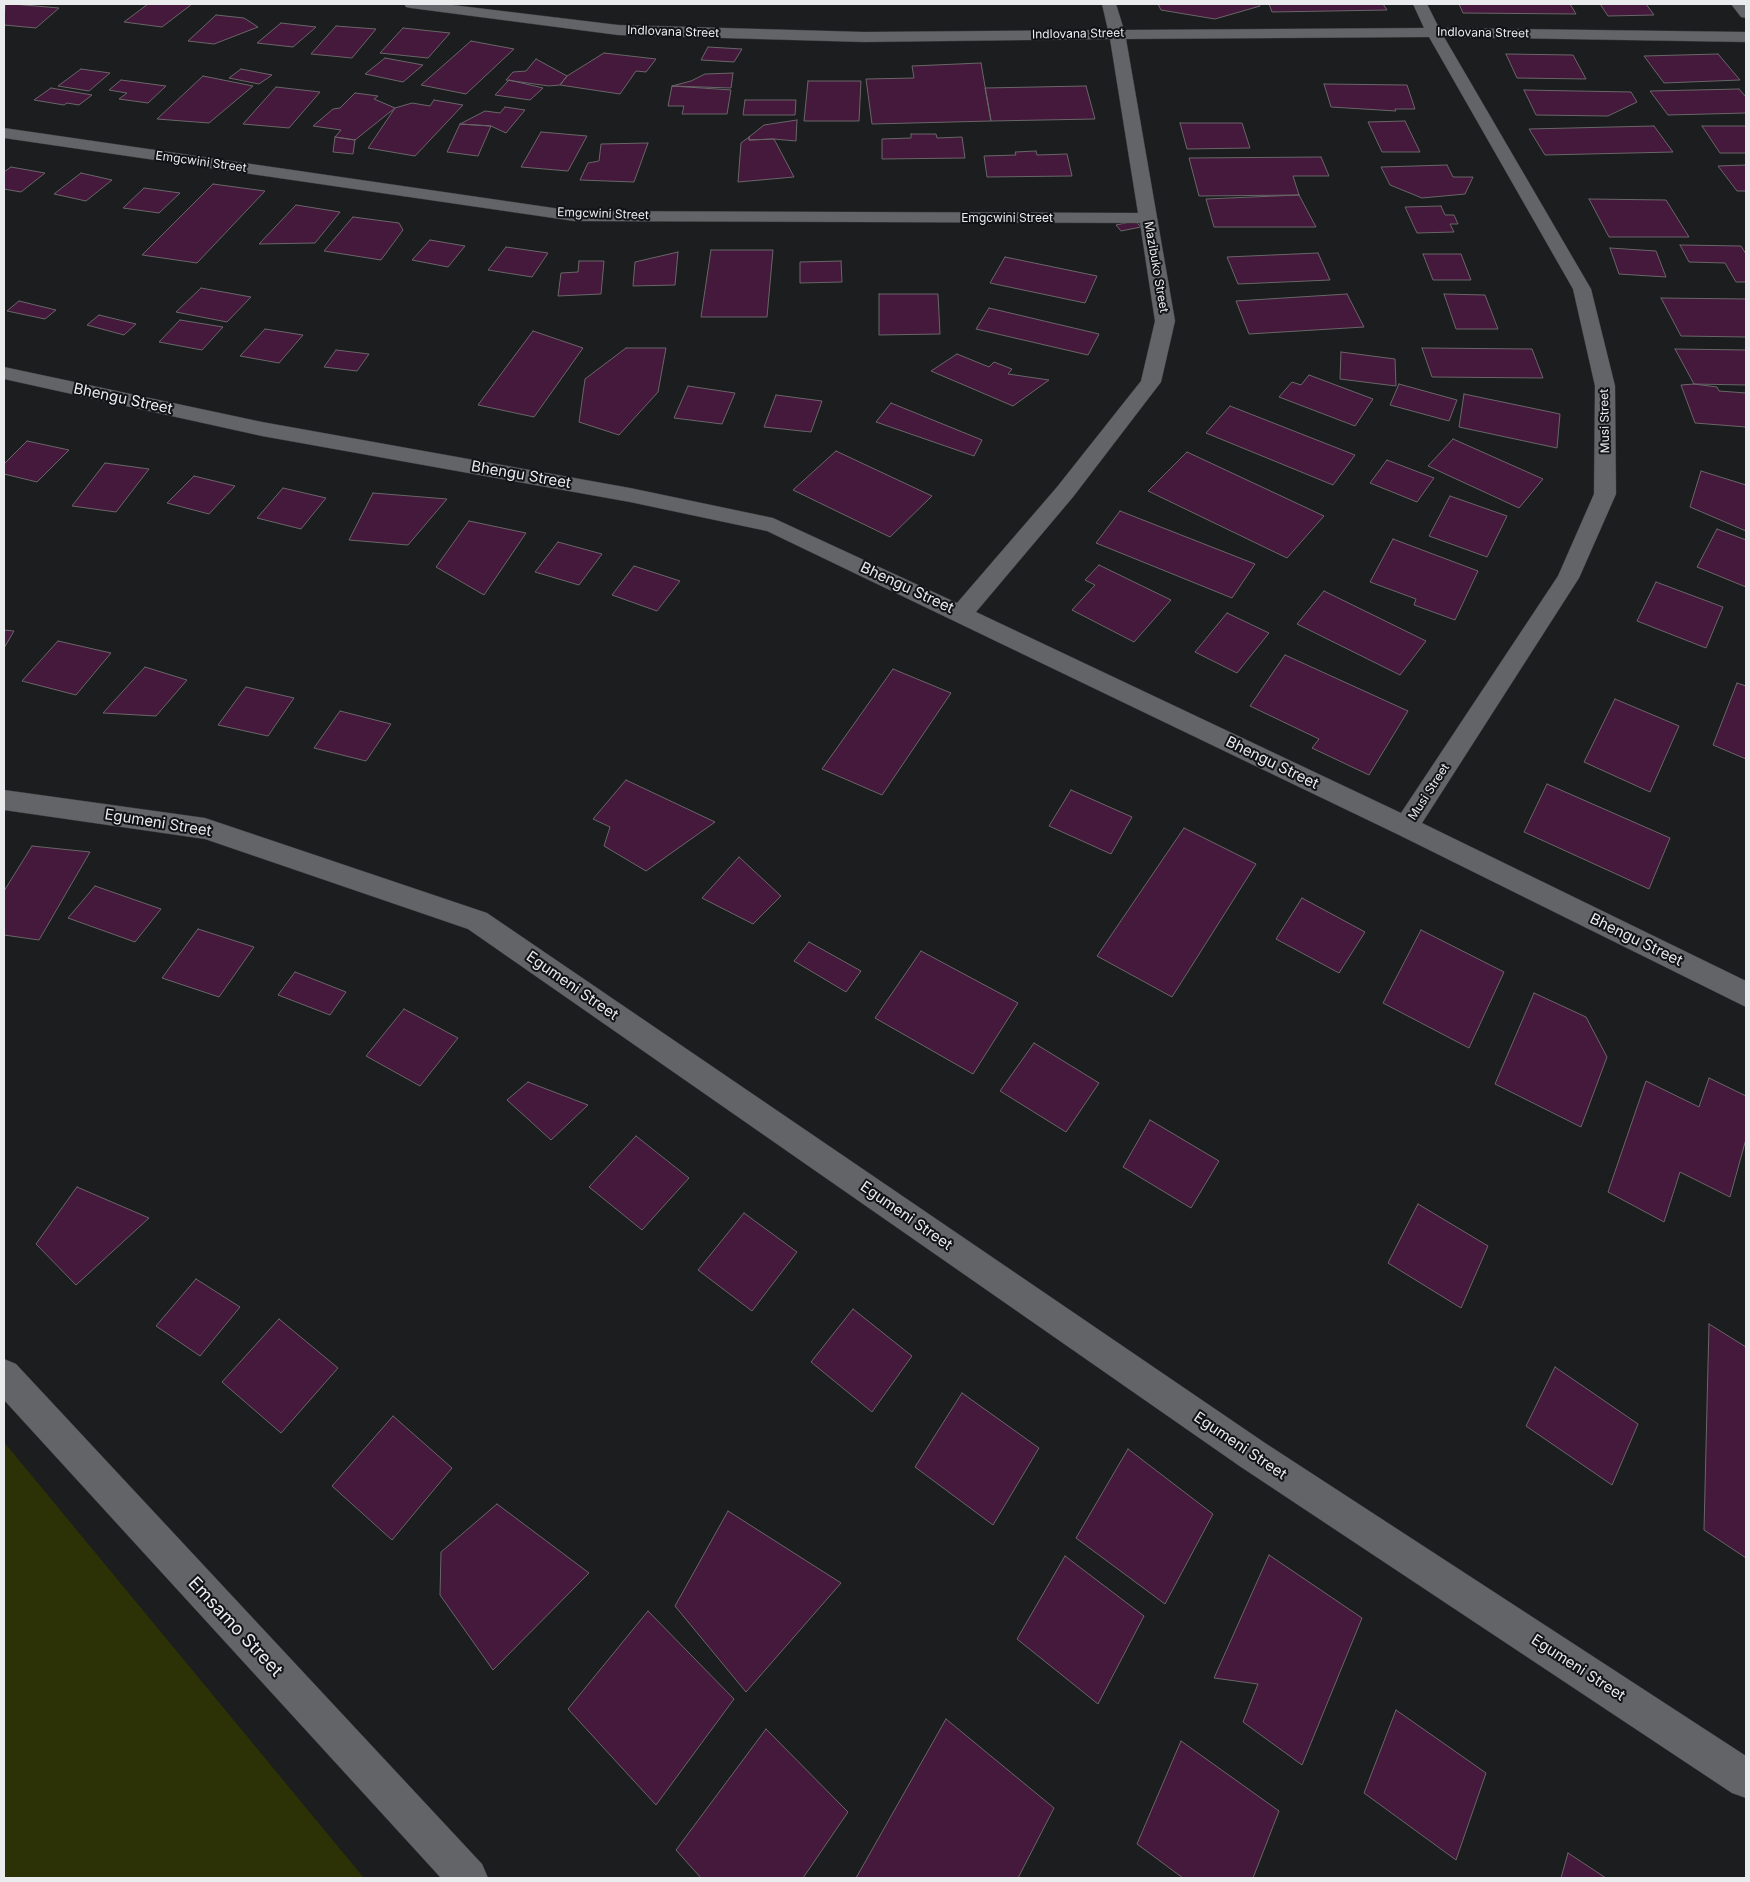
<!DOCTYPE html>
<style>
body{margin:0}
#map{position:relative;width:1750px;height:1882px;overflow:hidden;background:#1b1d1f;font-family:Inter,sans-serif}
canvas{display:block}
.frame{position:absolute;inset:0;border:5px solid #eaebec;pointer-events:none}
</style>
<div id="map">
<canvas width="1750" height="1882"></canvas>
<div class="frame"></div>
</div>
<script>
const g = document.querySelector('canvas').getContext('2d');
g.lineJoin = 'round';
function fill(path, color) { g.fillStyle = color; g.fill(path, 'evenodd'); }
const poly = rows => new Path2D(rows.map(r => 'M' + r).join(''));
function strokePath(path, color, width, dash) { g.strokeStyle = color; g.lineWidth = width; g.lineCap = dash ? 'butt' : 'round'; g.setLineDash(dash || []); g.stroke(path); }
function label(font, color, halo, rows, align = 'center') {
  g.font = font + ' Inter,sans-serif'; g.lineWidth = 4; g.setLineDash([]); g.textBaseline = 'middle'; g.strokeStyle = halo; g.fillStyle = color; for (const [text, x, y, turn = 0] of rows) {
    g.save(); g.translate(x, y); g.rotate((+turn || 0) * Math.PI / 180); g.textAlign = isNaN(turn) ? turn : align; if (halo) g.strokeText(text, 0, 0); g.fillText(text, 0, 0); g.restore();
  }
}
fill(poly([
 [4,1442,364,1878,4,1878]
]), '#2d3106');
const building = poly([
 [5,4,13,4,59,8,36,28,4,25,5,4],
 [148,4,192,4,162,27,124,22,148,4],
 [1158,4,1259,4,1260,6,1215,19,1161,10,1158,4],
 [1269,4,1383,4,1387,10,1272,12,1269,4],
 [1459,4,1570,4,1576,14,1463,13,1459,4],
 [1600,4,1646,4,1654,15,1608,16,1600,4],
 [216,15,244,18,258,27,214,44,188,41,216,15],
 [281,23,316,27,293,47,257,43,281,23],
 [336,26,376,29,352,58,311,54,336,26],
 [403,28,450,33,428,58,380,53,403,28],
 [471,41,514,49,466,94,421,85,471,41],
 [708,47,742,49,734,62,701,60,708,47],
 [604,53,656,59,646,72,636,71,620,94,560,85,567,76,604,53],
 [1506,54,1573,55,1586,79,1517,78,1506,54],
 [1718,54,1740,80,1664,83,1644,56,1718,54],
 [385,58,423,65,403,82,365,74,385,58],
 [536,59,567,76,560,85,549,86,506,80,513,72,526,71,536,59],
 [981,63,991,121,872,124,866,79,914,78,912,66,981,63],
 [81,69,110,73,89,91,58,86,81,69],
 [241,69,272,75,259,84,229,78,241,69],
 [733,73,731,88,672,86,691,81,705,74,733,73],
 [203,76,253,86,209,123,157,119,203,76],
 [121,80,166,86,148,103,119,99,127,93,109,90,121,80],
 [509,80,543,88,530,100,495,95,509,80],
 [808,81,861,81,859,121,804,121,808,81],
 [1324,84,1407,85,1415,109,1395,109,1396,111,1331,107,1324,84],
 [672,86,731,90,727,114,682,114,684,106,668,106,672,86],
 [1086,86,1095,119,991,121,985,88,1086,86],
 [276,87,320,92,289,128,243,124,276,87],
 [51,88,92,95,79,105,67,103,64,105,34,100,51,88],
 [1739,89,1746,97,1746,113,1668,115,1650,91,1739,89],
 [1524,90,1631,92,1637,102,1608,116,1536,115,1524,90],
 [355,93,378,96,374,99,395,108,355,140,335,137,341,130,313,126,333,109,340,108,355,93],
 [434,100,463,105,415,156,368,148,395,108,412,103,430,106,434,100],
 [745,100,796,100,795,115,743,115,745,100],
 [505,107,525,110,506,133,491,126,460,124,485,111,500,113,505,107],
 [797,120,796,141,774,139,749,140,749,137,764,125,797,120],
 [1405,121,1420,152,1382,152,1368,122,1405,121],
 [1180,123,1242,123,1250,148,1187,149,1180,123],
 [460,124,491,126,478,156,447,152,460,124],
 [1654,126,1673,152,1545,155,1529,129,1654,126],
 [1702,126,1746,126,1746,153,1720,153,1702,126],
 [541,132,587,136,568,171,521,167,541,132],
 [911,134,936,134,937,138,962,137,965,158,882,159,882,139,911,138,911,134],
 [335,137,355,140,353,154,333,152,335,137],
 [749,137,749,140,774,139,794,177,738,182,741,143,749,137],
 [648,143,634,182,580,180,588,163,599,161,601,144,648,143],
 [1036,151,1037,155,1067,154,1072,176,987,177,984,156,1016,155,1015,152,1036,151],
 [1321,157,1329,176,1293,176,1299,195,1199,196,1189,158,1321,157],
 [1447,165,1453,177,1473,177,1465,194,1422,198,1390,185,1381,167,1447,165],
 [1746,165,1746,191,1737,191,1718,166,1746,165],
 [11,167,45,173,21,192,4,189,4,172,11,167],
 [81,173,112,180,86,201,54,194,81,173],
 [213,184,265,191,197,263,142,255,213,184],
 [144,188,180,193,159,213,123,208,144,188],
 [1299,195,1316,227,1214,227,1206,199,1299,195],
 [1589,199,1666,200,1689,237,1609,237,1589,199],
 [296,205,340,212,315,243,259,244,296,205],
 [1441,206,1445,215,1454,215,1458,224,1450,224,1454,232,1417,233,1405,207,1441,206],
 [353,217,399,223,403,230,381,260,324,251,353,217],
 [1135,221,1141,227,1121,231,1116,225,1135,221],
 [430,240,465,246,448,267,412,260,430,240],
 [1680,245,1741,246,1746,254,1746,282,1736,282,1725,263,1689,262,1680,245],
 [506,247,548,253,532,277,488,270,506,247],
 [1610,248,1656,251,1666,277,1619,274,1610,248],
 [711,250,773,250,767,317,701,317,711,250],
 [678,252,675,285,633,286,635,262,678,252],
 [1318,253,1330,280,1238,284,1227,257,1318,253],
 [1423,254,1461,254,1471,280,1433,280,1423,254],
 [1005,257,1097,276,1085,303,990,283,1005,257],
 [579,261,604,261,601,294,558,296,561,273,578,272,579,261],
 [841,261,842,282,800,283,800,262,841,261],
 [201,288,251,297,227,322,176,312,201,288],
 [879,294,938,294,940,334,879,335,879,294],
 [1347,294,1364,327,1249,334,1236,301,1347,294],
 [1444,294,1485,295,1498,329,1456,329,1444,294],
 [1661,298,1746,299,1746,337,1681,336,1661,298],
 [19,301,56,310,45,319,7,311,19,301],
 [989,308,1099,334,1088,355,976,329,989,308],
 [99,315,136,324,124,335,87,325,99,315],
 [180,320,223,327,202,350,159,342,180,320],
 [265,329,303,335,279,363,240,356,265,329],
 [533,331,583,348,534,417,478,405,533,331],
 [626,348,666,348,658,392,619,435,579,422,585,379,626,348],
 [1422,348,1532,349,1543,378,1432,377,1422,348],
 [1675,349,1746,350,1746,385,1694,384,1675,349],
 [336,350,369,354,357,371,324,367,336,350],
 [1341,352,1395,359,1396,386,1340,379,1341,352],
 [957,354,989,367,994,362,1012,369,1008,374,1049,380,1013,406,931,371,957,354],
 [1309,375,1373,399,1355,426,1279,397,1292,382,1301,385,1309,375],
 [1399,384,1457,400,1449,421,1390,405,1399,384],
 [1694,384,1717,387,1719,391,1746,393,1746,427,1695,423,1681,385,1694,384],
 [688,386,735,393,722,424,674,418,688,386],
 [1464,394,1560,414,1557,448,1459,427,1464,394],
 [776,395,822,401,811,432,764,427,776,395],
 [891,403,982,440,974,456,876,422,891,403],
 [1230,406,1355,455,1333,485,1206,433,1230,406],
 [1453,439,1543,479,1519,508,1428,466,1453,439],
 [27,441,69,450,37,482,4,474,4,464,27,441],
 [836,451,932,496,890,537,793,490,836,451],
 [1187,452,1324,516,1287,558,1148,491,1187,452],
 [1387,460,1434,478,1417,502,1370,483,1387,460],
 [105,463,149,469,116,512,72,506,105,463],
 [1701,471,1746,485,1746,531,1690,507,1701,471],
 [194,476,235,486,209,514,167,503,194,476],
 [283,488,326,498,301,529,257,518,283,488],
 [373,493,447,499,408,545,349,540,373,493],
 [1450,496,1507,516,1487,557,1429,536,1450,496],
 [1120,511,1255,564,1232,598,1096,543,1120,511],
 [469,521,526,533,484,595,436,567,469,521],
 [1717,529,1746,540,1746,587,1697,567,1717,529],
 [1393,539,1478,571,1455,620,1414,605,1416,599,1370,582,1393,539],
 [558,542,602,554,579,585,535,572,558,542],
 [1099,565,1171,600,1134,642,1072,610,1095,585,1085,580,1099,565],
 [634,566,680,581,657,611,612,595,634,566],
 [1656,582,1723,607,1706,648,1637,621,1656,582],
 [1324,591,1426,641,1400,675,1297,624,1324,591],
 [1227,613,1269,633,1237,673,1195,652,1227,613],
 [4,630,14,631,4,648,4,630],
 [58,641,111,653,76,695,22,681,58,641],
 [1285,655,1408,711,1369,775,1312,748,1319,739,1250,706,1285,655],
 [145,667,187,680,156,716,103,713,145,667],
 [893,669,951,693,882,795,822,769,893,669],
 [1737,683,1746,686,1746,759,1713,745,1737,683],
 [246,687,294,698,268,736,218,725,246,687],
 [1615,699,1679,726,1650,792,1584,762,1615,699],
 [340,711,391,724,366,761,314,748,340,711],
 [626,780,715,822,646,871,604,846,610,827,593,819,626,780],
 [1547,784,1670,838,1649,889,1524,832,1547,784],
 [1071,790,1132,817,1111,854,1049,826,1071,790],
 [1184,828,1256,864,1172,997,1097,956,1184,828],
 [32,846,90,852,39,940,4,935,4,891,32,846],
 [739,857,781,896,753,924,702,898,739,857],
 [95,886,161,909,135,942,68,918,95,886],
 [1302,898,1365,932,1339,973,1276,939,1302,898],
 [198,929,254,947,219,997,162,978,198,929],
 [1421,930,1504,972,1469,1048,1383,1003,1421,930],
 [809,942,861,971,846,992,794,961,809,942],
 [921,951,1018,1003,973,1074,875,1018,921,951],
 [295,972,346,992,330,1015,278,995,295,972],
 [1534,993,1586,1017,1607,1057,1581,1127,1495,1084,1534,993],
 [404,1009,458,1038,420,1086,366,1056,404,1009],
 [1034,1043,1099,1083,1066,1132,1000,1091,1034,1043],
 [1709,1078,1746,1096,1746,1139,1730,1197,1680,1172,1664,1222,1608,1192,1646,1081,1699,1107,1709,1078],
 [528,1082,588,1105,551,1140,507,1100,528,1082],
 [1150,1120,1219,1161,1191,1208,1123,1167,1150,1120],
 [636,1136,689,1178,642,1230,589,1187,636,1136],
 [77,1187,149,1218,76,1285,36,1244,77,1187],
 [1418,1204,1488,1246,1461,1308,1388,1263,1418,1204],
 [744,1213,797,1252,752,1311,698,1270,744,1213],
 [196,1279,240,1307,200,1356,156,1326,196,1279],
 [853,1309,912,1356,872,1412,811,1362,853,1309],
 [279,1319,338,1368,281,1433,222,1382,279,1319],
 [1709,1324,1746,1347,1746,1558,1704,1530,1709,1324],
 [1555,1367,1638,1424,1612,1485,1526,1426,1555,1367],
 [962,1393,1039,1448,993,1525,915,1467,962,1393],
 [393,1416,452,1468,392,1540,332,1486,393,1416],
 [1128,1449,1213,1514,1165,1604,1076,1538,1128,1449],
 [497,1504,589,1573,493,1670,440,1595,441,1552,497,1504],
 [728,1511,841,1583,746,1692,675,1606,728,1511],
 [1269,1555,1362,1618,1302,1765,1243,1722,1258,1684,1214,1678,1269,1555],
 [1065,1556,1144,1616,1098,1704,1017,1639,1065,1556],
 [648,1611,734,1699,656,1805,568,1709,648,1611],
 [1396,1710,1486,1773,1456,1860,1364,1793,1396,1710],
 [946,1719,1054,1808,1018,1878,856,1878,946,1719],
 [766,1729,848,1812,803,1878,701,1878,676,1850,766,1729],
 [1181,1741,1279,1811,1253,1878,1183,1878,1137,1844,1181,1741],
 [1568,1853,1606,1878,1561,1878,1568,1853]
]);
fill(building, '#45193b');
strokePath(building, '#696668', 1);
const minor = poly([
 [404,4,444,4,618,25,864,32,1108,30,1102,4,1116,4,1124,30,1424,28,1413,4,1427,4,1439,28,1746,32,1746,42,1444,37,1591,289,1615,386,1616,494,1579,578,1422,823,1746,981,1746,1007,1397,834,767,531,630,502,262,436,4,379,4,367,262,422,630,488,773,518,957,603,1057,487,1141,381,1155,321,1140,223,574,221,4,138,4,128,574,211,1138,213,1110,39,864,42,618,35,411,8,406,7,404,4],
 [1429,37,1573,289,1595,386,1594,494,1558,576,1401,813,976,612,1073,497,1161,382,1175,321,1126,39,1429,37],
 [1731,4,1746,4,1746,18,1741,17,1731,4],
 [4,790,205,818,487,913,1265,1443,1746,1756,1746,1798,1732,1793,1241,1467,468,929,205,839,4,810,4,790],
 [4,1359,16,1364,482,1864,488,1878,441,1878,4,1400,4,1359]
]);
strokePath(minor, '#38393b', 1);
fill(minor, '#626467');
label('12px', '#eaebec', '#121316', [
 ["Indlovana Street",673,32,2],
 ["Indlovana Street",1483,33,1],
 ["Indlovana Street",1078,34,-1],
 ["Emgcwini Street",201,162,8],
 ["Emgcwini Street",603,214,2],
 ["Emgcwini Street",1007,218],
 ["Mazibuko Street",1156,267,80],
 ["Musi Street",1605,421,-91],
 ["Musi Street",1429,792,-57]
]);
label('15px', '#eaebec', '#121316', [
 ["Bhengu Street",123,399,12],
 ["Bhengu Street",521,475,10],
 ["Bhengu Street",907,588,25],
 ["Bhengu Street",1272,763,26],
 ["Egumeni Street",158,823,9],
 ["Bhengu Street",1636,940,26],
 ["Egumeni Street",572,986,35],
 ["Egumeni Street",906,1216,35],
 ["Egumeni Street",1240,1446,34],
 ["Egumeni Street",1578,1668,33]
]);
label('18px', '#eaebec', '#121316', [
 ["Emsamo Street",235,1627,47]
]);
</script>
